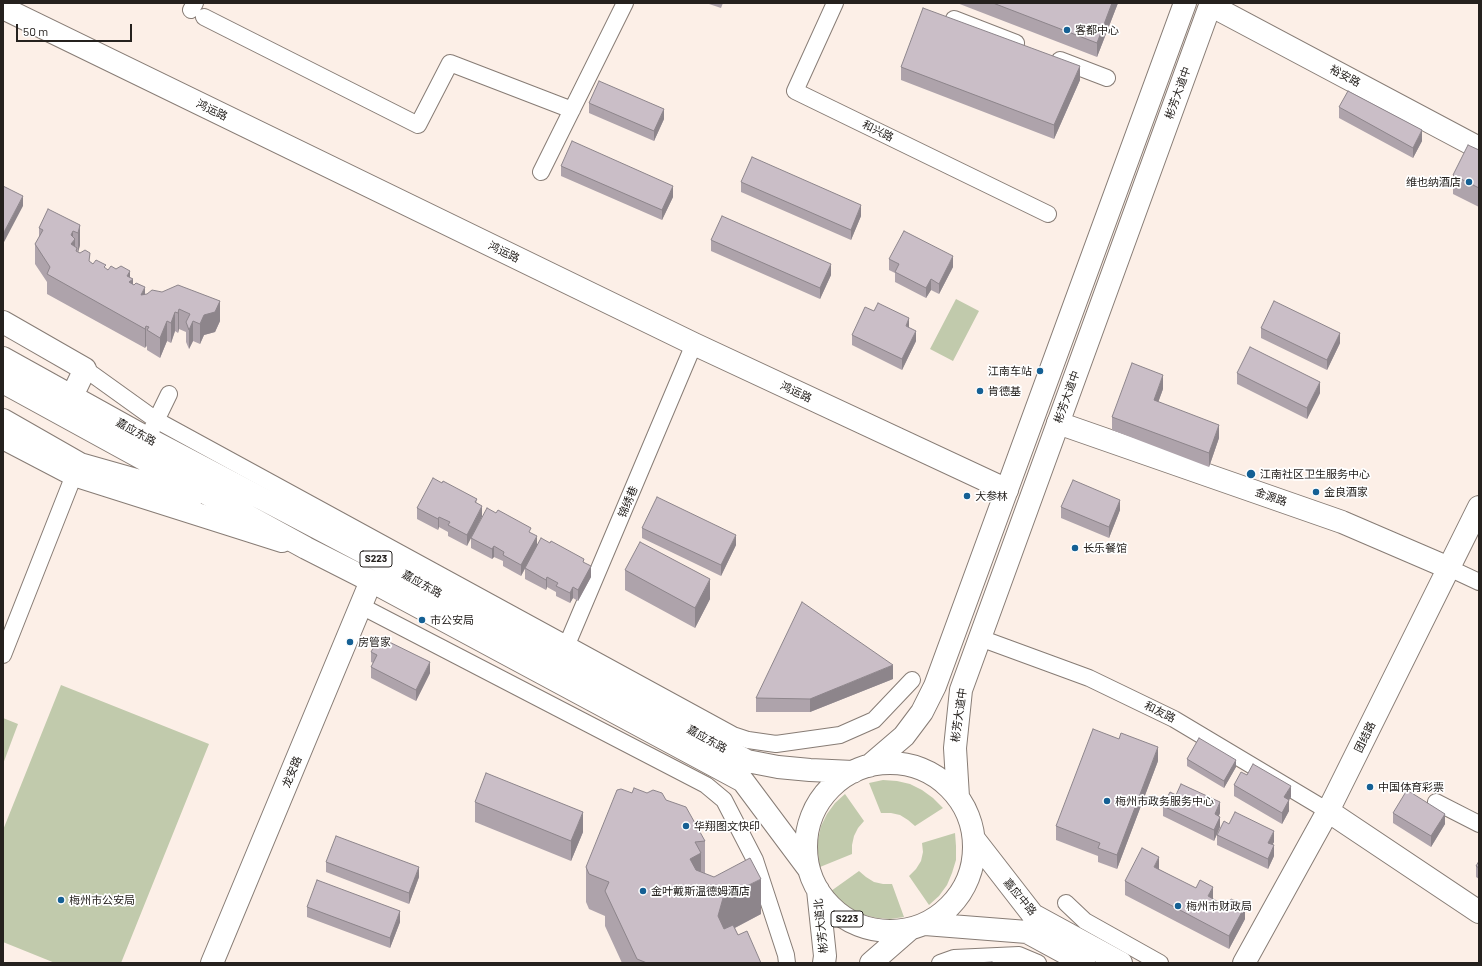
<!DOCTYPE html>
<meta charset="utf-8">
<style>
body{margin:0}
#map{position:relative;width:1482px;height:966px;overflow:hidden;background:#fcefe7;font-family:Barlow,sans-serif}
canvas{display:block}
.frame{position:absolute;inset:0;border:4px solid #25211e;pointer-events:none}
.scale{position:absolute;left:16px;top:24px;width:116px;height:18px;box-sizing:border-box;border:2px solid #25211e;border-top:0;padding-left:5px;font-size:12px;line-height:14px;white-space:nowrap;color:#25211e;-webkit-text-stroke:3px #fff;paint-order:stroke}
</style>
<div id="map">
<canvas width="1482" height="966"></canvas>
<div class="frame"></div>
<div class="scale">50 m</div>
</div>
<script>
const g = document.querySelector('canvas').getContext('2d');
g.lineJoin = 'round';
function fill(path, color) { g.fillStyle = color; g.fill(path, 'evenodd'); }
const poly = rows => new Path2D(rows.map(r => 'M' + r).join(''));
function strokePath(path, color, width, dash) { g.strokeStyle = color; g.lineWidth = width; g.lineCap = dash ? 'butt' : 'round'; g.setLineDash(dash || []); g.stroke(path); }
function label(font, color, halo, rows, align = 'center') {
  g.font = font + ' Barlow,"Noto Sans SC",sans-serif'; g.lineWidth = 3.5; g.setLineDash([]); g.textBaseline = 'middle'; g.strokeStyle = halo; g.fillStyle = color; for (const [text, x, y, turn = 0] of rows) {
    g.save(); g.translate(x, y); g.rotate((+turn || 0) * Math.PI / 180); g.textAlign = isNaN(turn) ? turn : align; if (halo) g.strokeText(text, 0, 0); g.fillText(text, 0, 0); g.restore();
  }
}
fill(poly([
 [956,299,979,311,953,361,930,349],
 [61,685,209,744,121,963,55,963,3,942,3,830],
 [3,718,18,724,3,764],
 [883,780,897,781,910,784,922,790,933,798,943,808,915,826,908,820,900,815,891,813,881,813,869,783],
 [845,794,864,821,858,828,854,836,852,845,852,854,820,867,818,853,818,840,821,826,827,814,835,803],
 [955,833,956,846,956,860,952,873,947,885,939,896,929,905,909,876,916,869,921,861,923,852,922,843],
 [859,871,866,877,874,882,883,884,892,884,904,917,890,919,877,918,864,915,852,909,840,901,831,891]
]), '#c1caac');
const street = poly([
 [835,3,795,91,1048,214],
 [191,10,195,3],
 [204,17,418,125,450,63,572,110],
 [954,19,1016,43],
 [1060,60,1107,78],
 [541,172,625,3],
 [85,369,156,420,733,735,748,740,776,744,840,735,874,720,912,680],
 [152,429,169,394],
 [1449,568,1479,582],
 [361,606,706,785,724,800,755,860,786,955,787,963],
 [980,638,1089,678,1174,719,1328,811],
 [563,654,694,344],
 [3,655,74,475],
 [1436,802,1479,824],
 [1066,903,1085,921,1160,963],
 [940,963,954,958,1019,955,1038,963]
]);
const secondary = poly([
 [1210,5,1479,148],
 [3,8,694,344,1007,490],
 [1058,423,1342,522,1449,568],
 [3,438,74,475,282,541],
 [1328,811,1479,912],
 [212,963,371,581],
 [1244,963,1328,811,1479,507]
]);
const primary = poly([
 [3,322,85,369,72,396],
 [3,358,147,438,384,563,747,761,778,767,810,770,853,772],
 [3,382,306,548,371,581,743,781,808,868],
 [3,420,80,464,193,496],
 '806 847a84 84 0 1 1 168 0a84 84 0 1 1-168 0Z',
 [869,766,904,736,922,712,935,686,1185,3],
 [958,797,955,748,961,690,1211,3],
 [974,839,1033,915,1121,963],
 [818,890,825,956,824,963],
 [925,924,1027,932,1084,963],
 [871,963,910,929]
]);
strokePath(street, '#877c75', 18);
strokePath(secondary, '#877c75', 24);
strokePath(primary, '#877c75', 24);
strokePath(street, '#fff', 16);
strokePath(secondary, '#fff', 22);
strokePath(primary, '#fff', 22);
fill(poly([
 [706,3,723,3,721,8],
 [957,3,1118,3,1097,57],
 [901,67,1080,80,1054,139,901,80],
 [589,103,664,119,654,141,589,113],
 [1339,107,1422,141,1413,158,1339,118],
 [1479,150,1479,207,1453,194,1453,175],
 [561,166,673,197,662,220,561,176],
 [741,182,861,216,851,240,741,192],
 [80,225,80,245,78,252,93,264,108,270,130,278,133,285,145,295,220,321,215,332,204,335,200,344,193,341,189,349,186,342,186,332,179,329,178,333,175,331,171,343,167,341,160,358,147,350,147,347,146,346,145,348,47,294,47,282,35,264,35,244,39,238,39,228],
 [711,240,831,275,820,299,711,251],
 [889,259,953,267,939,294,931,290,926,298,895,282,895,273,889,270],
 [909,328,916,341,902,370,852,345,852,335],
 [1261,328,1340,343,1327,370,1261,338],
 [1237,373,1320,393,1307,419,1237,384],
 [1163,389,1158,402,1219,438,1209,467,1112,430,1112,417],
 [442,483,477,499,467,546,448,536,448,532,439,527,438,530,417,519,417,508],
 [1061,507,1120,510,1109,538,1061,518],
 [642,528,736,545,721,576,642,538],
 [531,533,537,545,584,563,591,577,578,601,573,598,570,603,556,596,556,592,547,587,546,590,525,579,525,569,521,576,503,566,503,561,494,557,492,559,471,548,471,538],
 [625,570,710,599,695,628,625,590],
 [371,652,430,673,416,701,371,678,371,667,373,663,371,662],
 [893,679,810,712,756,712,756,698],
 [1187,759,1236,767,1224,788,1187,766],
 [1158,761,1117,869,1098,862,1098,856,1056,840,1056,826],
 [1247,775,1291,797,1289,800,1289,811,1282,824,1234,796,1234,785],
 [632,793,666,800,705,841,705,874,761,914,735,928,738,935,761,963,622,963,605,926,605,916,589,909,586,902,586,867],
 [1176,795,1220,813,1219,816,1220,827,1214,841,1163,816,1163,806],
 [475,802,583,832,571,861,475,822],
 [1393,813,1445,824,1431,847,1393,823],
 [1229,824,1274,842,1272,845,1274,856,1268,869,1217,845,1217,835],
 [1479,861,1479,879,1476,877,1476,866],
 [326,862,419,877,409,904,326,872],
 [1159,869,1213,899,1245,919,1229,949,1125,895,1125,881],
 [307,907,400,922,390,948,307,917]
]), '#aea3ab');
fill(poly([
 [1112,3,1118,3,1097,57,1097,43],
 [1080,66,1080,80,1054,139,1054,125],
 [664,109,664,119,654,141,654,131],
 [1422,130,1422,141,1413,158,1413,148],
 [673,186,673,197,662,220,662,210],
 [23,196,23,206,3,244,3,234],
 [861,205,861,216,851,240,851,230],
 [80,225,80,245,78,253,78,233],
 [73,231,73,242,75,239,75,259,71,264,71,235],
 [953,256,953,267,939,294,939,284],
 [831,264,831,275,820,299,820,288],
 [130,271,130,281,133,279,133,299,127,276],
 [931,279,931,290,926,298,926,288],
 [145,287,145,307,141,295],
 [220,301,220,321,215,332,204,335,200,344,200,324,204,315],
 [179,309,179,329,178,333,178,313],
 [175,312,175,331,171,343,171,323],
 [909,318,909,329,906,326],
 [167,321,167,341,160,358,160,338],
 [193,321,193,341,189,349,189,330],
 [146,326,146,346,145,348,145,329],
 [916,331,916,341,902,370,902,359],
 [1340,333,1340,343,1327,370,1327,360],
 [1163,375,1163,389,1154,414,1154,400],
 [1320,382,1320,393,1307,419,1307,408],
 [1219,425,1219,438,1209,467,1209,453],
 [1120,500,1120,510,1109,538,1109,527],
 [482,506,482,517,467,546,467,535],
 [439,517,439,527,438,530,438,519],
 [736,535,736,545,721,576,721,565],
 [537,536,537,546,525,568,521,576,521,565],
 [494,546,494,557,492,559,492,549],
 [591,566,591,577,578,601,578,590],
 [547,577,547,587,546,590,546,580],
 [710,579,710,599,695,628,695,608],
 [573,587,573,598,570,603,570,593],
 [430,662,430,673,416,701,416,690],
 [893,665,893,679,810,712,810,699],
 [1158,747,1158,761,1117,869,1117,855],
 [1236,760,1236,767,1224,788,1224,781],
 [1291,786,1291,797,1284,808,1284,797],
 [1289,800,1289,811,1282,824,1282,813],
 [1220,802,1220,813,1215,824,1215,814],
 [583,812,583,832,571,861,571,841],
 [1445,814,1445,824,1431,847,1431,836],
 [1220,817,1220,827,1214,841,1214,830],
 [1274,831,1274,842,1268,853,1268,843],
 [1274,845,1274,856,1268,869,1268,859],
 [701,853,701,888,690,859],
 [1159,857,1159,871,1154,867],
 [419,867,419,877,409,904,409,893],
 [761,879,761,914,723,934,718,916,723,898],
 [1213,887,1213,900,1208,896],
 [1245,906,1245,919,1229,949,1229,936],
 [400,911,400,922,390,948,390,938]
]), '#8d858b');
const building = poly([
 [993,3,1112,3,1097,43,993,3],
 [923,8,1080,66,1054,125,901,67,923,8],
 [599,81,664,109,654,131,589,103,599,81],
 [1348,91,1422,130,1413,148,1339,107,1348,91],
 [572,141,673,186,662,210,561,166,572,141],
 [1468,145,1479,150,1479,188,1453,175,1468,145],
 [752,157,861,205,851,230,741,182,752,157],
 [3,186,23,196,3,234,3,186],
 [48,209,80,225,78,233,73,231,71,235,75,239,71,244,77,248,76,251,80,253,85,250,90,253,89,261,93,264,96,260,106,265,104,267,108,270,111,266,116,269,121,266,130,271,127,276,133,279,129,282,134,285,136,283,145,287,141,295,147,294,152,290,162,292,178,285,220,301,215,312,204,315,200,324,193,321,189,330,186,322,190,314,179,309,178,313,175,312,171,323,167,321,160,338,147,330,149,327,146,326,145,329,47,274,50,267,35,244,43,230,39,228,48,209],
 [722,216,831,264,820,288,711,240,722,216],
 [904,231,953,256,939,284,931,279,926,288,895,272,899,264,889,259,904,231],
 [1274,301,1340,333,1327,360,1261,328,1274,301],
 [878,303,909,318,906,326,916,331,902,359,852,335,865,307,874,311,878,303],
 [1250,347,1320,382,1307,408,1237,373,1250,347],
 [1132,363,1163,375,1154,400,1219,425,1209,453,1112,417,1132,363],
 [433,478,442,483,443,481,477,499,475,502,482,506,467,535,448,525,450,522,439,517,438,519,417,508,433,478],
 [1073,480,1120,500,1109,527,1061,507,1073,480],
 [657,497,736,535,721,565,642,528,657,497],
 [487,508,496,513,498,510,531,528,529,532,537,536,521,565,503,555,504,552,494,546,492,549,471,538,487,508],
 [541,538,550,543,551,541,584,559,583,562,591,566,578,590,573,587,570,593,556,586,558,583,547,577,546,580,525,568,541,538],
 [640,542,710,579,695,608,625,570,640,542],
 [802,602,893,665,810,699,756,698,802,602],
 [379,637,430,662,416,690,371,667,377,655,371,652,379,637],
 [1093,729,1119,739,1121,733,1158,747,1117,855,1098,848,1100,843,1056,826,1093,729],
 [1199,738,1236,760,1224,781,1187,759,1199,738],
 [1253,764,1291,786,1284,797,1289,800,1282,813,1234,785,1241,772,1247,775,1253,764],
 [486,773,583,812,571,841,475,802,486,773],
 [1181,784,1220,802,1215,814,1220,817,1214,830,1163,806,1170,792,1176,795,1181,784],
 [634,788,647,793,653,790,662,793,666,800,686,807,705,841,695,842,701,853,690,859,696,870,714,877,750,858,761,879,723,898,718,916,724,929,733,925,738,935,747,931,761,963,647,963,637,959,605,891,609,882,589,874,586,867,617,790,621,789,632,793,634,788],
 [1407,790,1445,814,1431,836,1393,813,1407,790],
 [1235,812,1274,831,1268,843,1274,845,1268,859,1217,835,1224,821,1229,824,1235,812],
 [336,836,419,867,409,893,326,862,336,836],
 [1142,848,1159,857,1154,867,1196,888,1200,880,1213,887,1208,896,1227,907,1231,899,1245,906,1229,936,1125,881,1142,848],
 [1479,861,1479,868,1476,866,1479,861],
 [317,880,400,911,390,938,307,907,317,880],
 [992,962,992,963,976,963,992,962]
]);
fill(building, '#cabec7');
strokePath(building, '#8d858b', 1);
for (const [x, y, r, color] of [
 [1067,30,4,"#156094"],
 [1469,182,4,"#156094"],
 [1040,371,4,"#156094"],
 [980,391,4,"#156094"],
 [1251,474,5,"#156094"],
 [1316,492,4,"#156094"],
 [967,496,4,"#156094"],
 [1075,548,4,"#156094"],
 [422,620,4,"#156094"],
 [350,642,4,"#156094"],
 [1370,787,4,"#156094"],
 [1107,801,4,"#156094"],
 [686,826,4,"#156094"],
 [643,891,4,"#156094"],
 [61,900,4,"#156094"],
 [1178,906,4,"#156094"]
]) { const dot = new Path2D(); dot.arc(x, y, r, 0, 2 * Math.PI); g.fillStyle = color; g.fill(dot); strokePath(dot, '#fff', 1.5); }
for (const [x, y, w] of [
 [376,559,32],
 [847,919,32]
]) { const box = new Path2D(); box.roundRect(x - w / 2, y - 8, w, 16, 3); g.fillStyle = '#fff'; g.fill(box); strokePath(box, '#25211e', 1); }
label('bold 10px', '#25211e', null, [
 ["S223",376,559],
 ["S223",847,919]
]);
label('11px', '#25211e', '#fff', [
 ["客都中心",1075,30],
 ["维也纳酒店",1461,182,"right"],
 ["江南车站",1032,371,"right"],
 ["肯德基",988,391],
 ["江南社区卫生服务中心",1260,474],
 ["金良酒家",1324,492],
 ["大参林",975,496],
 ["长乐餐馆",1083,548],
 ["市公安局",430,620],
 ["房管家",358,642],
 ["中国体育彩票",1378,787],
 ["梅州市政务服务中心",1115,801],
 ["华翔图文快印",694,826],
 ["金叶戴斯温德姆酒店",651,891],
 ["梅州市公安局",69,900],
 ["梅州市财政局",1186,906]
], 'left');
label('11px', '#25211e', '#fff', [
 ["裕安路",1345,76,28],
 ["彬芳大道中",1178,93,-70],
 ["鸿运路",212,110,26],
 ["和兴路",878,131,26],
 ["鸿运路",504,252,26],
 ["鸿运路",796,392,25],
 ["彬芳大道中",1067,397,-70],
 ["嘉应东路",136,432,29],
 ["金源路",1271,497,19],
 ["锦绣巷",628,502,-67],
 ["嘉应东路",422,584,29],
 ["和友路",1160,712,26],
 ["彬芳大道中",959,715,-82],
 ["团结路",1365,737,-64],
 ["嘉应东路",707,739,29],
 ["龙安路",292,772,-67],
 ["嘉应中路",1020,897,50],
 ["彬芳大道北",821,926,-96]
]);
</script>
